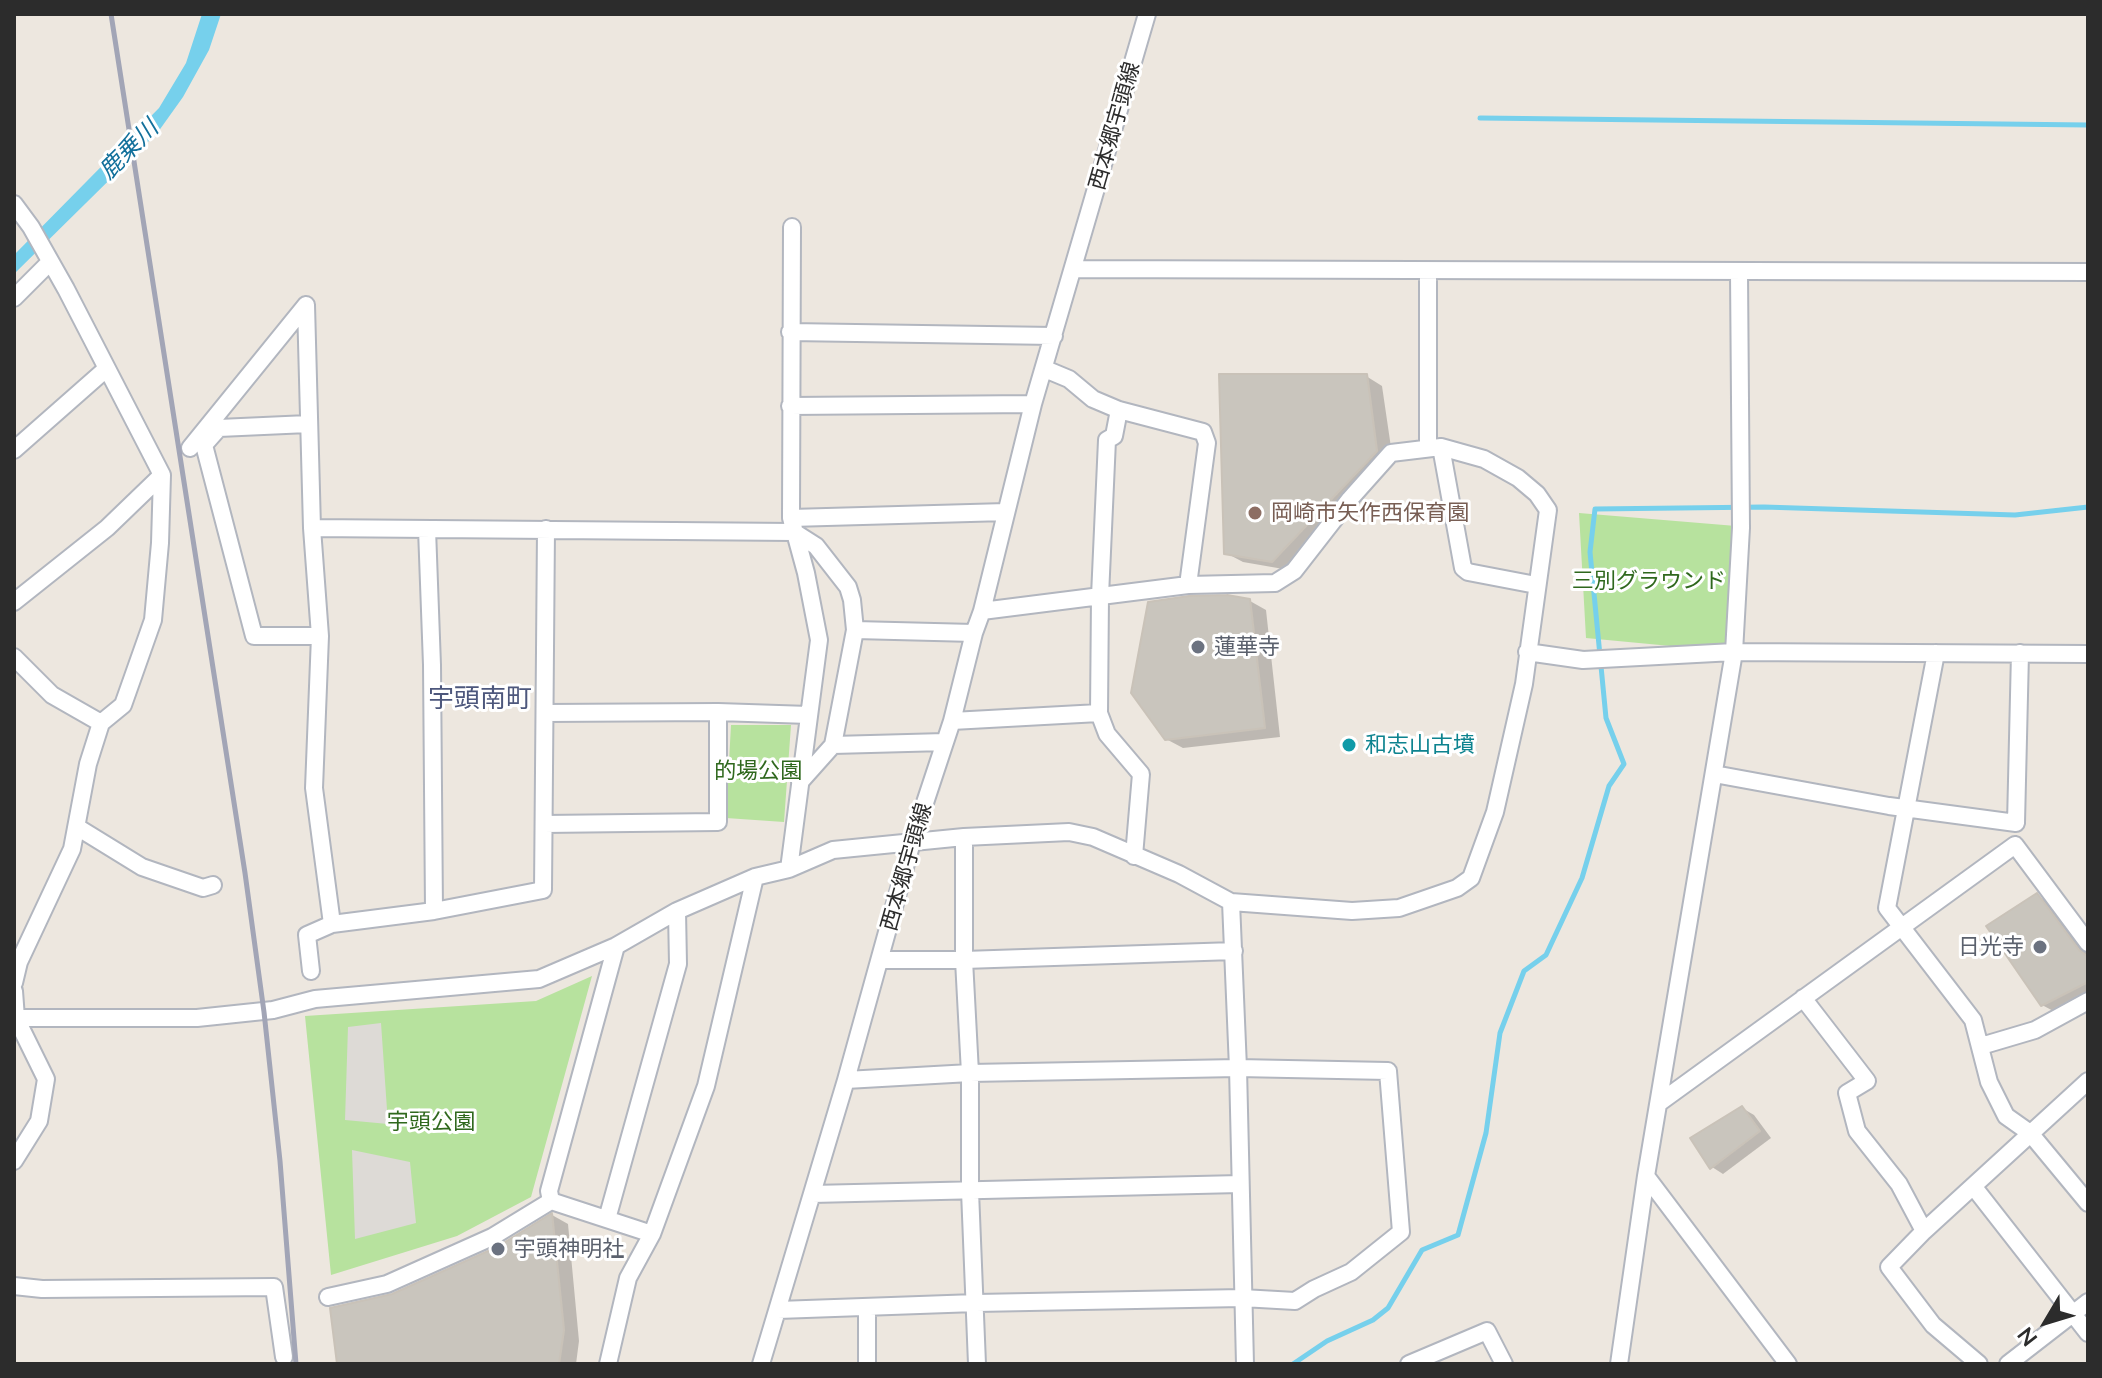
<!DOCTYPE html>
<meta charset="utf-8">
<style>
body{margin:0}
#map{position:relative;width:2102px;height:1378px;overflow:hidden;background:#ede7df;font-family:Mulish,sans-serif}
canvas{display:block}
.frame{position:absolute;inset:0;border:16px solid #2c2c2c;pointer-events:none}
.north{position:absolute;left:2006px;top:1282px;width:80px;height:80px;-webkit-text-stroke:6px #fff;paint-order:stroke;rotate:232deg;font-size:22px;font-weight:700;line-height:32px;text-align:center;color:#2c2c2c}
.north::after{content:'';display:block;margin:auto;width:28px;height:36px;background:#2c2c2c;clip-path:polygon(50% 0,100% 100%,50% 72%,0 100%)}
</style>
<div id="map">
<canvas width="2102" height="1378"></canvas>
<div class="frame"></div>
<div class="north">N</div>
</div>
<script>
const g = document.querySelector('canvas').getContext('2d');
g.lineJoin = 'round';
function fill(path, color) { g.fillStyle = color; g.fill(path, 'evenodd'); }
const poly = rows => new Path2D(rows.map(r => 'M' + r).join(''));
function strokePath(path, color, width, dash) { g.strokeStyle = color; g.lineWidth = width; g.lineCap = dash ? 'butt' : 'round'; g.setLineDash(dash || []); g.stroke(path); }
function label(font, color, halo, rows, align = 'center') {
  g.font = font + ' Mulish,"Noto Sans JP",sans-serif'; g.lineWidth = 6; g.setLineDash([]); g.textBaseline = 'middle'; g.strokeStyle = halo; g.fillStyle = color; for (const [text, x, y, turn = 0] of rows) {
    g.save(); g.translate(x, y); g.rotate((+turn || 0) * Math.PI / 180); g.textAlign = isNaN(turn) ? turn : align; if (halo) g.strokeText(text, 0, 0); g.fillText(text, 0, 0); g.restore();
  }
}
fill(poly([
 [1579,513,1736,526,1734,652,1586,638],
 [731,725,791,725,784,822,726,818],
 [592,976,531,1197,457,1236,331,1275,305,1016,536,1001]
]), '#b7e29e');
fill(poly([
 [381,1023,388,1124,345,1120,348,1027],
 [352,1150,410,1162,416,1223,355,1239]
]), '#dddad6');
fill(poly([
 [202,14,221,14,209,50,183,97,158,132,14,274,14,255,159,108,186,63]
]), '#76d0ec');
fill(poly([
 [1366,376,1382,386,1393,461,1289,570,1243,562,1226,553],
 [1250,601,1266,610,1280,737,1183,748,1166,739],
 [2037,895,2053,905,2088,951,2088,999,2059,1014,2042,1005],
 [1742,1108,1754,1115,1771,1138,1723,1174,1712,1167],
 [552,1215,568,1224,579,1341,576,1364,339,1364,392,1296,498,1249]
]), '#0003');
strokePath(poly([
 [1480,118,2088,125],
 [1293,1364,1327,1341,1373,1320,1388,1308,1422,1250,1458,1235,1486,1133,1500,1033,1524,971,1546,955,1582,878,1609,786,1624,764,1606,718,1590,552,1595,509,1764,507,2015,515,2088,507]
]), '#76d0ec', 5);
const building = poly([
 [1219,374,1367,374,1377,451,1272,562,1224,554,1219,374],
 [1227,595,1250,599,1265,728,1165,740,1131,693,1148,602,1189,596,1227,595],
 [2037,893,2079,950,2088,957,2088,982,2041,1006,1986,926,2037,893],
 [1742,1106,1760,1131,1710,1169,1690,1138,1742,1106],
 [552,1213,564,1330,559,1364,337,1364,330,1308,392,1294,497,1247,552,1213]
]);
fill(building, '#c9c5bd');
strokePath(building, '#c9c2b8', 2);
const street = poly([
 [14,204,31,227,66,289,162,475,160,543,153,620,123,705,101,723,88,764,72,849,19,962,14,983],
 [1074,269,2088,272],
 [1428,272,1428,447],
 [14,298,50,262],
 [306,305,312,528,320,636,314,788,332,924,434,911,543,890,546,529],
 [790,332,1054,336],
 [1045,369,1069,379,1093,399,1119,410,1203,432,1207,443,1188,585],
 [790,406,1033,404],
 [308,424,219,428,204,445,254,636,320,636],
 [1441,447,1463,568,1468,572,1536,585],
 [190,448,306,305],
 [14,450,106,369],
 [791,518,1006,512],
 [312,528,794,532,816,546,848,587,852,600,855,630,974,633],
 [427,529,432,665,434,911],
 [14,602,107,528,162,475],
 [1527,652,1583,660,1734,652,2088,654],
 [1936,653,1887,908,1973,1020,1989,1082,2006,1116,2030,1133,2088,1203],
 [14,657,52,695,101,723],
 [545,713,718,712,809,715],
 [1099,713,1107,734,1141,774,1134,856],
 [952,721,1099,713,1100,596,1107,440,1114,436,1119,410],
 [833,745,855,630],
 [1714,774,1889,806,2016,823,2020,653],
 [800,782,833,745,945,742],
 [544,824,718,822,718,712],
 [77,827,142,867,203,888,213,885],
 [964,837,964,960,970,1073,970,1191,977,1364],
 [789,869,819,640,806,573,791,518,792,227],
 [1231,902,1238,1068,1245,1364],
 [880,960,964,960,1234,951],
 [311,971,307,935,332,924],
 [14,991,16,1018,46,1079,39,1121,14,1161],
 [1803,998,1867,1081,1847,1093,1857,1131,1899,1184,1924,1231],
 [14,1018,197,1018,273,1010,315,999,539,979,616,946,677,911,755,877,789,869,833,850,964,837,1069,832,1093,837,1179,874,1231,902,1352,911,1399,908,1457,888,1471,878,1495,812,1524,684,1548,510,1537,494,1518,478,1484,459,1441,447,1391,453,1350,499,1294,571,1275,583,1188,585,982,611],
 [1981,1046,2035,1030,2088,1001],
 [1659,1103,2015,845,2088,943],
 [1646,1176,1788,1364],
 [1973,1186,2088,1333],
 [812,1194,1240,1184],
 [551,1201,549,1191,616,946],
 [551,1201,652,1234],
 [607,1219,678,964,677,911],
 [14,1286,42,1289,274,1287,284,1357],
 [328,1297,387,1284,492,1237,551,1201],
 [867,1308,867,1364],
 [778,1310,976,1303,1242,1298,1295,1301,1314,1289,1351,1272,1401,1232,1388,1071,1238,1068,970,1073,846,1080],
 [608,1364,628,1278,652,1234,706,1086,755,877],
 [761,1364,846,1080,912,842,952,721,974,633,982,611,1033,404,1147,14],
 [1409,1364,1487,1331,1504,1364],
 [1619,1364,1646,1176,1734,652,1741,528,1739,273],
 [1979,1364,1933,1325,1889,1267,1924,1231,2088,1081],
 [2008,1364,2088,1302]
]);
strokePath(street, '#b2b6bf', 20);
strokePath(street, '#fff', 16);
strokePath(poly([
 [111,14,245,873,264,1012,280,1161,296,1364]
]), '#a2a5b6', 5);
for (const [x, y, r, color] of [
 [1255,513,8,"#8d6e63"],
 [1198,647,8,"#6b7280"],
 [1349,745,8,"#0f9aa8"],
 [2040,947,8,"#6b7280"],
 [498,1249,8,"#6b7280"]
]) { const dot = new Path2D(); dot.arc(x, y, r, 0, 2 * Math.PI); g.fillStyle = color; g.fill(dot); strokePath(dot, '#fff', 3); }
label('22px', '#2c2c2c', '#fff', [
 ["西本郷宇頭線",1115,126,-74],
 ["西本郷宇頭線",907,867,-74]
]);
label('22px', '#785e54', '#fff', [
 ["岡崎市矢作西保育園",1271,513]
], 'left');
label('22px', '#2f681d', '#fff', [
 ["三別グラウンド",1649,581],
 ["的場公園",758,771],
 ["宇頭公園",431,1122]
]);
label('22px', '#5b616d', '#fff', [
 ["蓮華寺",1214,647],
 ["日光寺",2024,947,"right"],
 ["宇頭神明社",514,1249]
], 'left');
label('22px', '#0d838f', '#fff', [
 ["和志山古墳",1365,745]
], 'left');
label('italic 24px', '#12709b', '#fff', [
 ["鹿乗川",129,150,-45]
]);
label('26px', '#4d577c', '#fff', [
 ["宇頭南町",480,699]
]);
</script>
